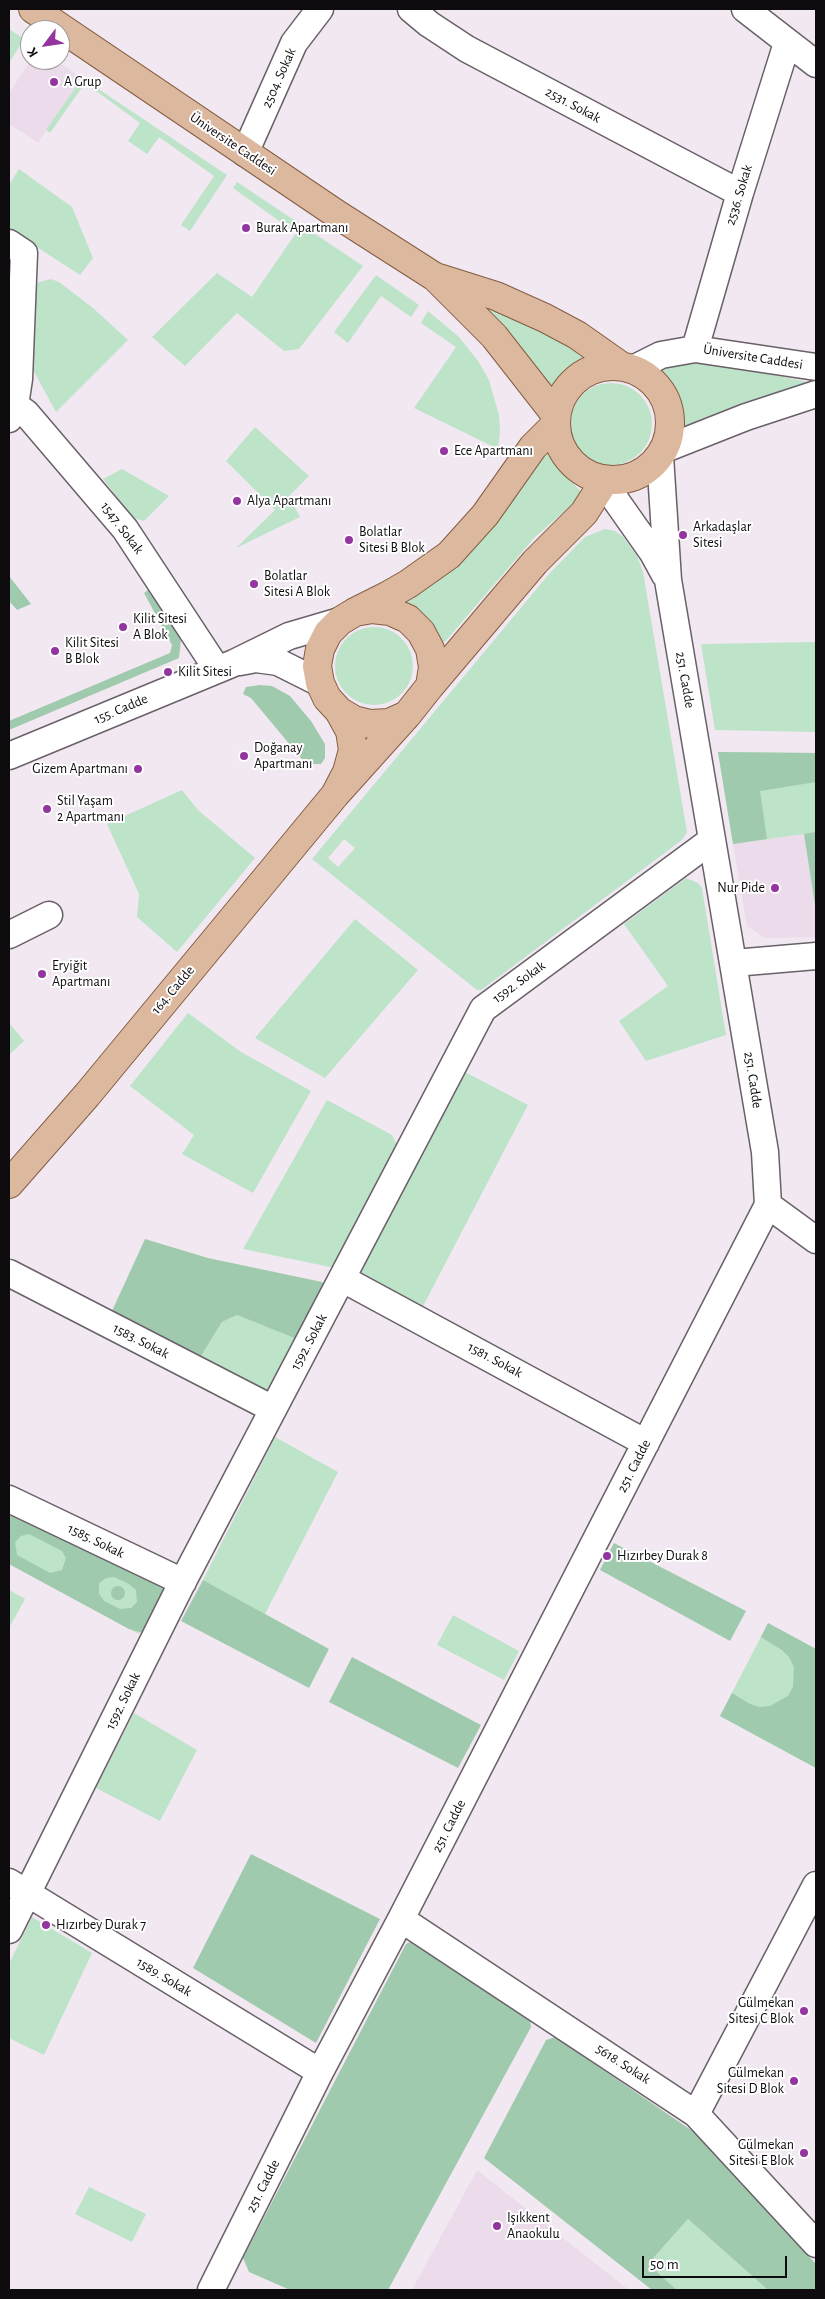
<!DOCTYPE html>
<meta charset="utf-8">
<style>
body{margin:0}
#map{position:relative;width:825px;height:2299px;overflow:hidden;background:#f2e8f2;font-family:"Alegreya Sans",sans-serif}
canvas{display:block}
.frame{position:absolute;inset:0;border:10px solid #0e0b0e;pointer-events:none}
.north{position:absolute;left:20px;top:20px;width:50px;height:50px;box-sizing:border-box;background:#fff;border:1px solid #9f9d9f;border-radius:50%;rotate:239deg;font-size:14px;font-weight:700;line-height:20px;text-align:center;color:#0e0b0e}
.north::after{content:'';display:block;margin:auto;width:18px;height:22px;background:#93359e;clip-path:polygon(50% 0,100% 100%,50% 72%,0 100%)}
.scale{position:absolute;left:642px;top:2256px;width:145px;height:22px;box-sizing:border-box;border:2px solid #0e0b0e;border-top:0;padding-left:6px;font-size:15px;line-height:18px;white-space:nowrap;color:#0e0b0e;-webkit-text-stroke:4px #fff;paint-order:stroke}
</style>
<div id="map">
<canvas width="825" height="2299"></canvas>
<div class="frame"></div>
<div class="north">K</div>
<div class="scale">50 m</div>
</div>
<script>
const g = document.querySelector('canvas').getContext('2d');
g.lineJoin = 'round';
function fill(path, color) { g.fillStyle = color; g.fill(path, 'evenodd'); }
const poly = rows => new Path2D(rows.map(r => 'M' + r).join(''));
function strokePath(path, color, width, dash) { g.strokeStyle = color; g.lineWidth = width; g.lineCap = dash ? 'butt' : 'round'; g.setLineDash(dash || []); g.stroke(path); }
function label(font, color, halo, rows, align = 'center') {
  g.font = font + ' "Alegreya Sans",sans-serif'; g.lineWidth = 4; g.setLineDash([]); g.textBaseline = 'middle'; g.strokeStyle = halo; g.fillStyle = color; for (const [text, x, y, turn = 0] of rows) {
    g.save(); g.translate(x, y); g.rotate((+turn || 0) * Math.PI / 180); g.textAlign = isNaN(turn) ? turn : align; if (halo) g.strokeText(text, 0, 0); g.fillText(text, 0, 0); g.restore();
  }
}
fill(poly([
 [31,60,55,60,82,78,38,143,9,124,9,93],
 [804,834,816,911,816,937,765,938,747,926,733,844],
 [477,2170,592,2261,629,2290,412,2290]
]), '#ecdbeb');
fill(poly([
 [9,29,24,39,9,63],
 [82,78,227,175,190,231,181,225,214,176,159,137,147,154,128,141,140,123,85,83,50,133,46,130],
 [19,169,72,207,93,258,80,275,9,229,9,185],
 [237,182,363,266,299,349,284,351,237,313,185,366,152,337,217,273,252,297,296,233,233,188],
 [376,275,419,305,411,317,381,296,348,343,334,332],
 [51,279,59,282,93,308,128,340,56,412,32,368,36,283],
 [466,290,594,358,573,366,561,374,548,390],
 [428,311,459,337,478,361,489,380,499,415,500,431,498,449,414,408,456,347,421,323],
 [688,362,716,363,808,382,809,385,747,402,682,430,673,396,654,370],
 '570 424a41 41 0 1 1 82 0a41 41 0 1 1-82 0Z',
 [255,427,309,476,289,496,300,517,236,548,275,510,226,461],
 [545,447,559,470,584,494,535,537,443,644,401,603,446,573,481,541,497,521],
 [122,469,169,496,144,521,133,518,103,479],
 [605,529,615,531,623,537,637,556,643,572,687,832,682,840,481,990,477,990,312,859,549,574,585,537],
 [344,839,355,848,338,867,328,858],
 '335 666a39 39 0 1 1 78 0a39 39 0 1 1-78 0Z',
 [816,642,816,732,715,730,701,644],
 [718,752,816,753,816,911,804,834,733,844],
 [182,790,198,810,255,858,177,952,137,917,139,894,107,824],
 [686,878,698,883,702,888,726,1035,646,1061,619,1021,668,986,624,924],
 [355,919,418,970,325,1078,255,1038],
 [188,1013,241,1052,311,1091,253,1193,182,1154,194,1135,130,1086],
 [9,1023,24,1041,9,1055],
 [463,1071,528,1105,422,1308,358,1274],
 [327,1100,392,1135,397,1145,335,1268,243,1249],
 [237,1315,299,1340,273,1385,266,1390,201,1356,222,1322],
 [275,1437,338,1472,265,1614,203,1580],
 [9,1516,154,1580,139,1634,9,1564],
 [9,1590,25,1599,9,1628],
 [453,1615,519,1651,504,1680,437,1645],
 [768,1623,816,1649,816,1768,720,1716],
 [134,1713,197,1750,160,1821,96,1788],
 [32,1917,92,1953,44,2055,9,2038,9,1964],
 [89,2187,146,2214,132,2242,75,2214],
 [688,2219,768,2290,677,2290,648,2264]
]), '#bde3c9');
fill(poly([
 [9,576,31,604,17,610,9,601],
 [148,590,181,639,179,658,9,730,9,721,170,653,172,645,144,593],
 [260,685,272,686,290,696,311,721,325,744,325,758,321,764,306,764,251,698,243,694,246,687],
 [718,752,816,753,816,782,760,791,767,839,733,844],
 [816,832,816,911,804,834],
 [145,1239,208,1258,322,1282,326,1289,299,1340,237,1315,222,1322,201,1356,112,1311],
 [9,1516,18,1516,161,1584,166,1589,143,1633,129,1629,9,1564],
 [29,1534,62,1551,66,1558,62,1570,50,1573,17,1555,15,1542,21,1536],
 [114,1577,129,1584,136,1590,137,1602,131,1608,120,1609,104,1601,99,1594,99,1583,106,1578],
 [614,1543,746,1611,730,1641,600,1570],
 [203,1580,329,1649,309,1688,181,1621],
 '111 1593a7 7 0 1 1 14 0a7 7 0 1 1-14 0Z',
 [768,1623,816,1649,816,1768,720,1716,732,1693,750,1704,760,1707,770,1706,788,1696,793,1687,794,1667,789,1657,782,1650,761,1637],
 [352,1657,481,1725,458,1768,329,1702],
 [251,1854,380,1919,316,2043,193,1968],
 [412,1941,530,2019,531,2027,388,2290,290,2290,249,2272,243,2258,406,1944],
 [555,2037,694,2132,816,2264,815,2290,768,2290,688,2219,648,2264,677,2290,652,2290,484,2158,546,2040]
]), '#a0caad');
const minor = poly([
 [411,9,429,24,467,49,740,193],
 [745,9,816,64],
 [245,153,294,43,320,9],
 [9,243,24,253,19,379,15,405,9,419],
 [695,349,740,193,787,43],
 [633,369,661,355,695,349,816,367],
 [9,403,15,405,26,413,125,529,217,669],
 [665,449,746,417,816,394],
 [611,480,615,499,653,553,665,575],
 [240,662,256,659,278,662,320,683],
 [9,756,234,663,289,636,340,621],
 [9,935,49,915],
 [734,963,816,956],
 [768,1205,816,1240],
 [9,1273,273,1409],
 [343,1279,646,1443],
 [9,1499,183,1582],
 [9,1882,320,2072],
 [401,1919,696,2114,816,2244],
 [9,1930,180,1587,483,1009,712,840],
 [696,2114,816,1885],
 [211,2290,320,2072,401,1919,768,1205,765,1152,668,580,660,456]
]);
const major = poly([
 [33,9,338,215,435,277,494,336,555,414],
 [439,278,496,296,545,318,577,335,621,366],
 '556 423a57 57 0 1 1 114 0a57 57 0 1 1-114 0Z',
 [355,612,372,609,390,611,408,619,421,632,430,649,433,667,430,686,407,715,389,723,370,724,354,720,339,711,327,698,320,683,317,666,320,649,328,633,340,621,355,612,387,596,408,584,449,555,485,515,533,447,555,425],
 [430,686,535,562,584,513,605,480],
 [339,711,350,731,353,750,347,772,335,795,407,715],
 [9,1184,87,1095,335,795]
]);
strokePath(minor, '#696068', 29);
strokePath(major, '#845d42', 30);
strokePath(minor, '#fff', 26);
strokePath(major, '#dcb89e', 28);
for (const [x, y, r, color] of [
 [54,82,5,"#93359e"],
 [246,228,5,"#93359e"],
 [444,451,5,"#93359e"],
 [237,501,5,"#93359e"],
 [683,535,5,"#93359e"],
 [349,540,5,"#93359e"],
 [254,584,5,"#93359e"],
 [123,627,5,"#93359e"],
 [55,651,5,"#93359e"],
 [168,672,5,"#93359e"],
 [244,756,5,"#93359e"],
 [138,769,5,"#93359e"],
 [47,809,5,"#93359e"],
 [775,888,5,"#93359e"],
 [42,974,5,"#93359e"],
 [607,1556,5,"#93359e"],
 [46,1925,5,"#93359e"],
 [804,2011,5,"#93359e"],
 [794,2081,5,"#93359e"],
 [804,2153,5,"#93359e"],
 [497,2226,5,"#93359e"]
]) { const dot = new Path2D(); dot.arc(x, y, r, 0, 2 * Math.PI); g.fillStyle = color; g.fill(dot); strokePath(dot, '#fff', 2); }
label('14px', '#0e0b0e', '#fff', [
 ["2504. Sokak",279,78,-66],
 ["2531. Sokak",573,105,28],
 ["Üniversite Caddesi",233,144,34],
 ["2536. Sokak",739,195,-73],
 ["Üniversite Caddesi",753,357,9],
 ["1547. Sokak",122,528,53],
 ["251. Cadde",685,680,80],
 ["155. Cadde",121,709,-23],
 ["1592. Sokak",519,982,-36],
 ["164. Cadde",173,990,-50],
 ["251. Cadde",753,1080,81],
 ["1583. Sokak",141,1341,27],
 ["1592. Sokak",309,1342,-62],
 ["1581. Sokak",495,1360,28],
 ["251. Cadde",634,1466,-63],
 ["1585. Sokak",96,1541,26],
 ["1592. Sokak",123,1701,-64],
 ["251. Cadde",449,1826,-63],
 ["1589. Sokak",164,1977,31],
 ["5618. Sokak",623,2064,33],
 ["251. Cadde",263,2186,-63]
]);
label('14px', '#0e0b0e', '#fff', [
 ["A Grup",64,82],
 ["Burak Apartmanı",256,228],
 ["Ece Apartmanı",454,451],
 ["Alya Apartmanı",247,501],
 ["Arkadaşlar",693,527],
 ["Sitesi",693,543],
 ["Bolatlar",359,532],
 ["Sitesi B Blok",359,548],
 ["Bolatlar",264,576],
 ["Sitesi A Blok",264,592],
 ["Kilit Sitesi",133,619],
 ["A Blok",133,635],
 ["Kilit Sitesi",65,643],
 ["B Blok",65,659],
 ["Kilit Sitesi",178,672],
 ["Doğanay",254,748],
 ["Apartmanı",254,764],
 ["Gizem Apartmanı",128,769,"right"],
 ["Stil Yaşam",57,801],
 ["2 Apartmanı",57,817],
 ["Nur Pide",765,888,"right"],
 ["Eryiğit",52,966],
 ["Apartmanı",52,982],
 ["Hızırbey Durak 8",617,1556],
 ["Hızırbey Durak 7",56,1925],
 ["Gülmekan",794,2003,"right"],
 ["Sitesi C Blok",794,2019,"right"],
 ["Gülmekan",784,2073,"right"],
 ["Sitesi D Blok",784,2089,"right"],
 ["Gülmekan",794,2145,"right"],
 ["Sitesi E Blok",794,2161,"right"],
 ["Işıkkent",507,2218],
 ["Anaokulu",507,2234]
], 'left');
</script>
